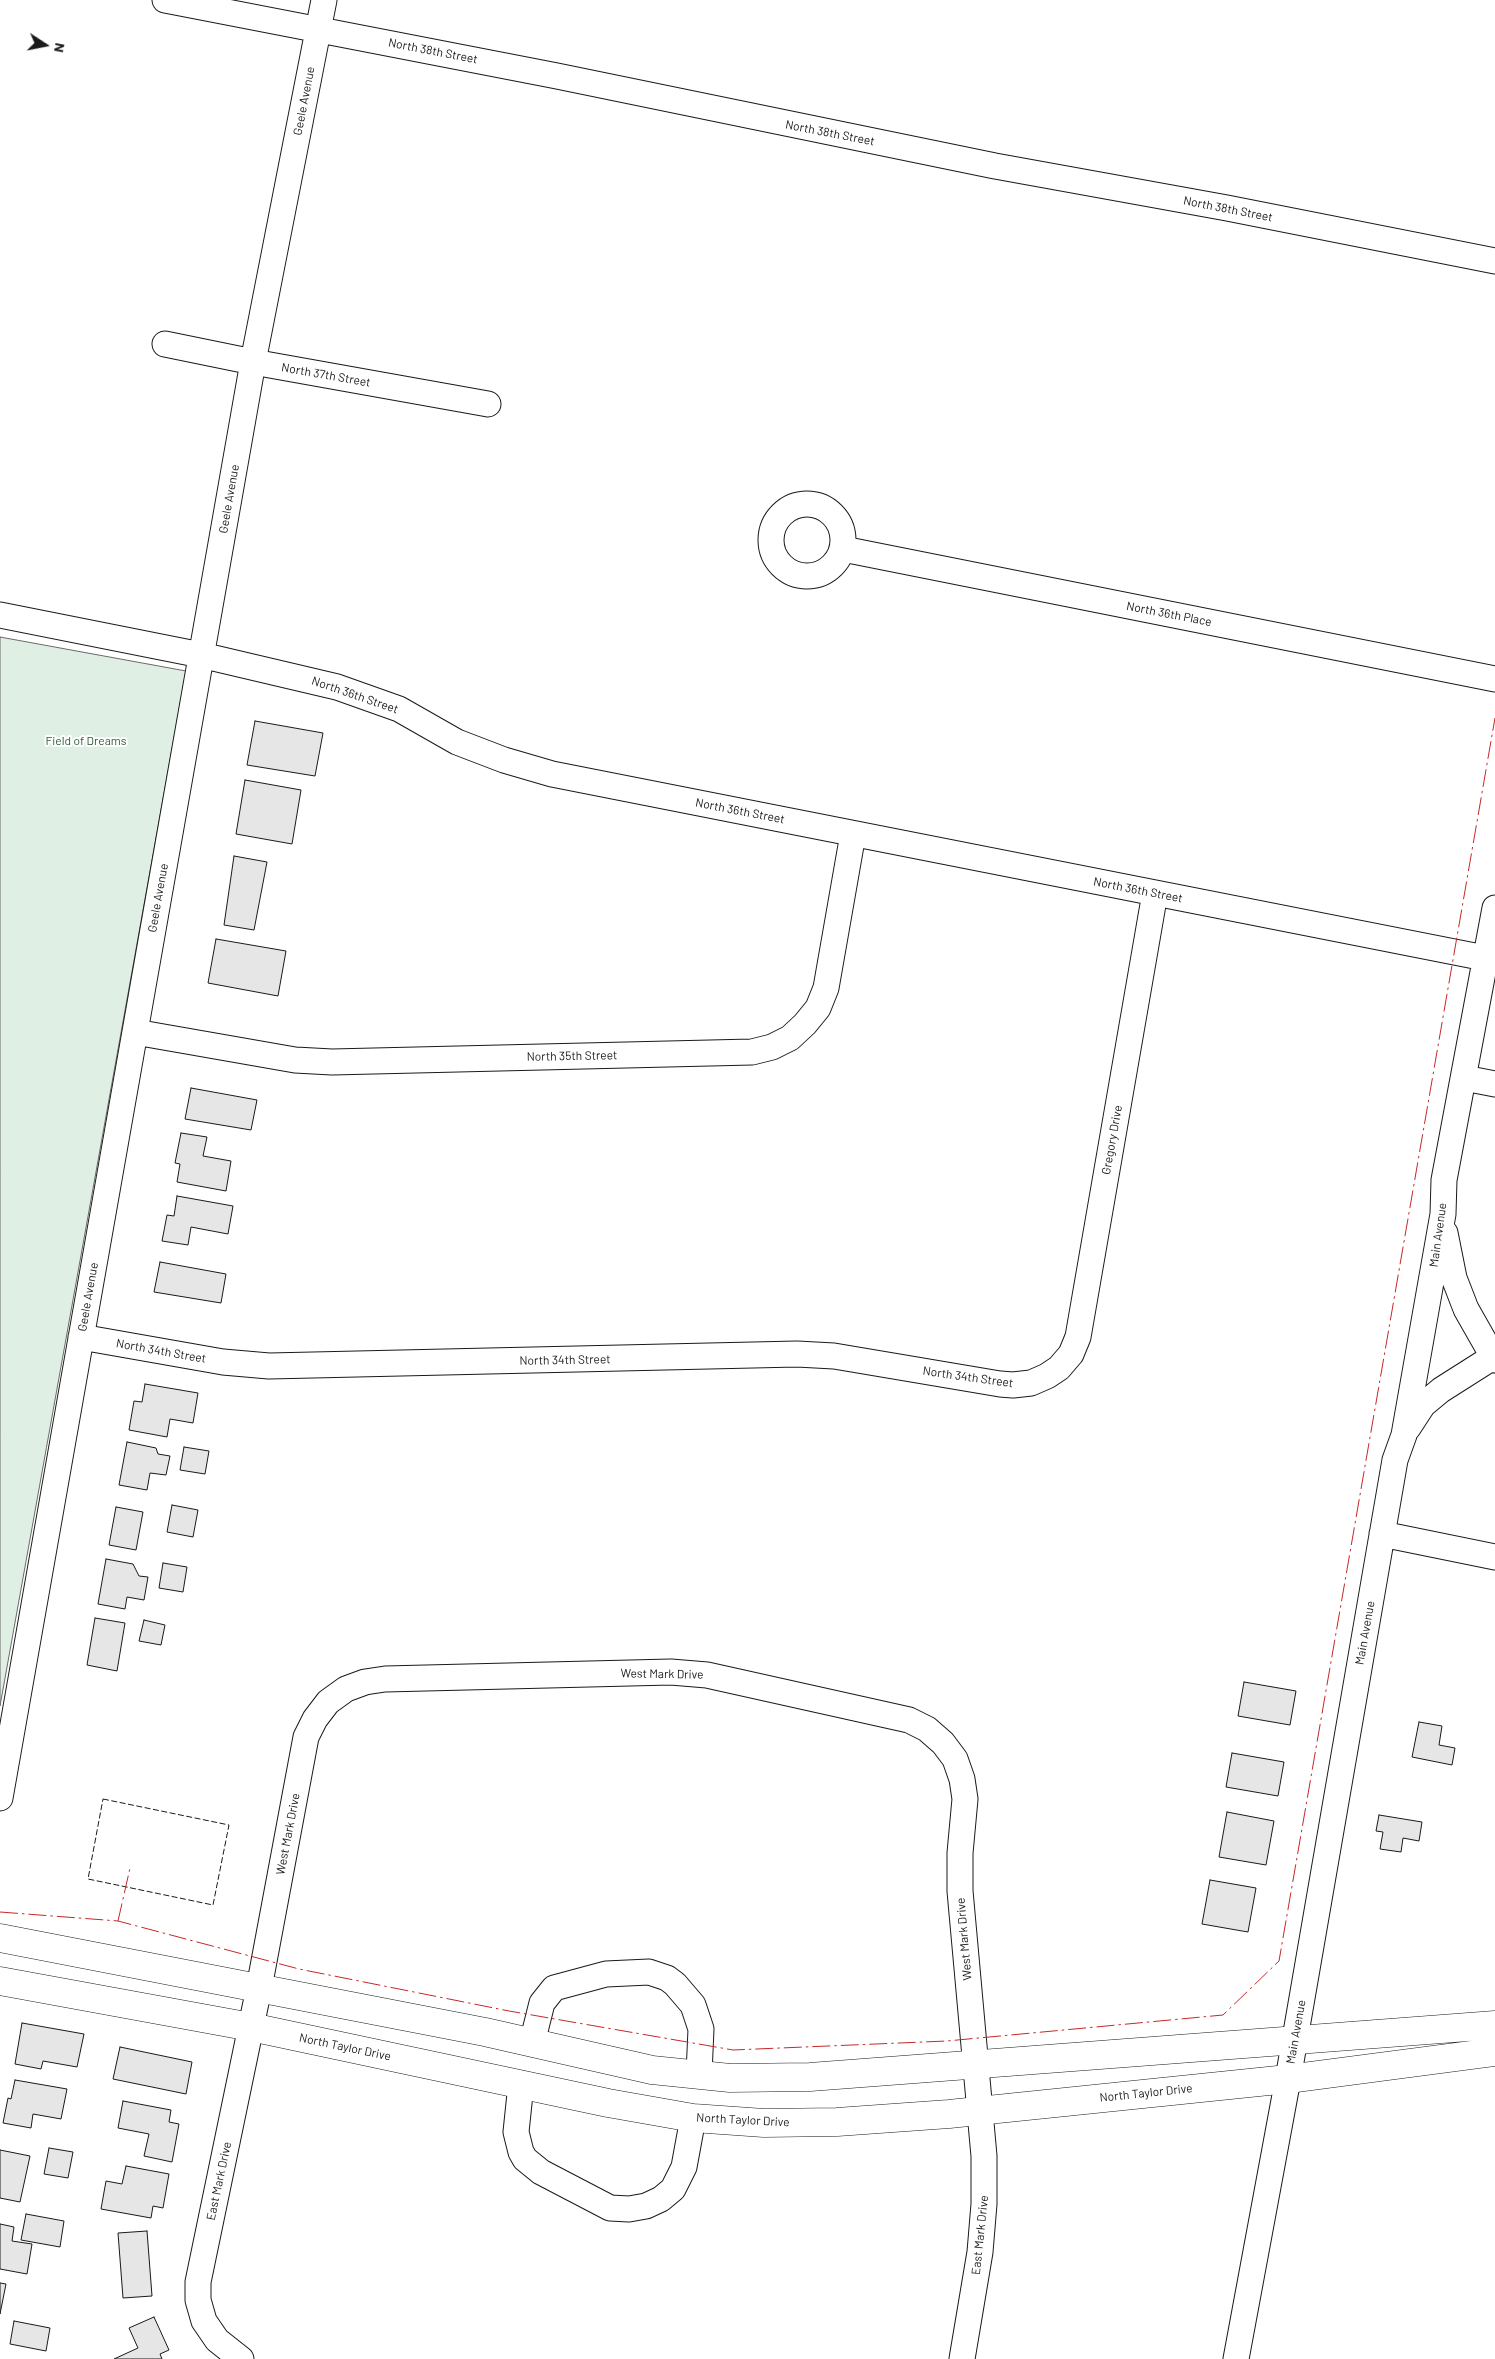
<!DOCTYPE html>
<style>
body{margin:0}
#map{position:relative;width:1495px;height:2359px;overflow:hidden;background:#fff;font-family:Barlow,sans-serif}
canvas{display:block}
.north{position:absolute;left:20px;top:20px;width:50px;height:50px;-webkit-text-stroke:4px #fff;paint-order:stroke;rotate:101deg;font-size:14px;font-weight:700;line-height:20px;text-align:center;color:#1a1a1a}
.north::after{content:'';display:block;margin:auto;width:18px;height:22px;background:#1a1a1a;clip-path:polygon(50% 0,100% 100%,50% 72%,0 100%)}
</style>
<div id="map">
<canvas width="1495" height="2359"></canvas>
<div class="north">N</div>
</div>
<script>
const g = document.querySelector('canvas').getContext('2d');
g.lineJoin = 'round';
function fill(path, color) { g.fillStyle = color; g.fill(path, 'evenodd'); }
const poly = rows => new Path2D(rows.map(r => 'M' + r).join(''));
function strokePath(path, color, width, dash) { g.strokeStyle = color; g.lineWidth = width; g.lineCap = dash ? 'butt' : 'round'; g.setLineDash(dash || []); g.stroke(path); }
function label(font, color, halo, rows, align = 'center') {
  g.font = font + ' Barlow,sans-serif'; g.lineWidth = 4; g.setLineDash([]); g.textBaseline = 'middle'; g.strokeStyle = halo; g.fillStyle = color; for (const [text, x, y, turn = 0] of rows) {
    g.save(); g.translate(x, y); g.rotate((+turn || 0) * Math.PI / 180); g.textAlign = isNaN(turn) ? turn : align; if (halo) g.strokeText(text, 0, 0); g.fillText(text, 0, 0); g.restore();
  }
}
const green = poly([
 [0,637,186,671,0,1706,0,637]
]);
fill(green, '#e0efe3');
strokePath(green, '#6a6a6a', 1);
const building = poly([
 [255,721,323,733,315,776,247,765,255,721],
 [245,780,301,790,292,844,236,834,245,780],
 [234,856,267,862,254,930,224,925,234,856],
 [216,939,286,951,278,996,208,983,216,939],
 [191,1088,257,1100,251,1130,185,1119,191,1088],
 [181,1133,207,1137,203,1156,231,1161,226,1191,177,1182,180,1164,175,1163,181,1133],
 [177,1196,233,1206,228,1234,191,1227,188,1245,162,1241,167,1215,174,1216,177,1196],
 [160,1262,226,1274,221,1303,154,1292,160,1262],
 [145,1384,198,1393,193,1423,170,1419,167,1437,129,1430,134,1401,142,1402,145,1384],
 [127,1442,156,1448,158,1454,170,1456,166,1475,150,1473,147,1490,119,1485,127,1442],
 [184,1447,209,1451,205,1474,180,1470,184,1447],
 [172,1505,198,1510,193,1537,167,1532,172,1505],
 [116,1507,143,1512,136,1550,109,1545,116,1507],
 [106,1559,133,1564,139,1576,148,1577,144,1600,127,1597,125,1609,98,1604,106,1559],
 [163,1563,187,1567,183,1592,159,1588,163,1563],
 [95,1618,125,1623,117,1671,87,1665,95,1618],
 [144,1620,165,1625,161,1645,139,1641,144,1620],
 [1244,1682,1296,1691,1290,1725,1238,1716,1244,1682],
 [1419,1722,1442,1726,1439,1745,1455,1748,1452,1765,1412,1757,1419,1722],
 [1232,1753,1284,1762,1278,1796,1226,1787,1232,1753],
 [1227,1812,1274,1821,1266,1865,1219,1857,1227,1812],
 [1379,1815,1422,1822,1419,1841,1403,1838,1401,1852,1380,1849,1383,1832,1376,1831,1379,1815],
 [1210,1880,1256,1888,1248,1932,1202,1924,1210,1880],
 [22,2023,84,2034,77,2067,43,2061,41,2069,15,2064,22,2023],
 [120,2047,192,2062,186,2094,113,2079,120,2047],
 [15,2080,67,2089,61,2119,33,2114,31,2128,3,2123,8,2098,11,2099,15,2080],
 [123,2101,171,2110,169,2122,179,2124,172,2162,144,2156,149,2134,118,2128,123,2101],
 [49,2148,73,2152,68,2178,44,2174,49,2148],
 [0,2150,30,2156,20,2202,0,2198,0,2150],
 [126,2166,169,2174,163,2208,153,2206,151,2218,101,2209,106,2181,122,2184,126,2166],
 [26,2214,64,2221,60,2247,21,2240,26,2214],
 [0,2224,14,2227,12,2241,32,2244,27,2274,0,2269,0,2224],
 [147,2231,152,2296,123,2298,118,2233,147,2231],
 [0,2283,6,2284,0,2314,0,2283],
 [154,2317,169,2350,160,2354,162,2359,114,2359,138,2348,129,2328,154,2317],
 [14,2321,50,2328,46,2351,10,2344,14,2321]
]);
fill(building, '#e6e6e6');
strokePath(building, '#1a1a1a', 1);
const minor = poly([
 [165,0,557,76,995,166,1227,208,1495,261],
 [165,344,253,362,488,404],
 '771 540a36 36 0 1 1 72 0a36 36 0 1 1-72 0Z',
 [843,549,1495,679],
 [0,615,201,655,337,687,399,709,457,742,504,760,552,774,1495,960],
 [135,1032,295,1060,332,1062,752,1052,772,1047,790,1038,805,1024,818,1008,826,988,853,834],
 [1464,1078,1495,1084],
 [1445,1233,1454,1278,1466,1309,1495,1360],
 [81,1337,223,1362,269,1366,797,1354,834,1356,1000,1384,1013,1385,1031,1383,1047,1376,1059,1368,1071,1354,1078,1337,1155,893],
 [1408,1428,1423,1405,1441,1390,1493,1357],
 [1382,1534,1495,1557],
 [0,1798,253,362,324,0],
 [532,2043,542,2003,554,1988,606,1974,649,1972,667,1978,675,1984,693,2005,701,2029,699,2074],
 [521,2084,516,2132,521,2152,525,2159,541,2172,610,2208,629,2209,646,2206,661,2199,673,2189,684,2167,693,2118],
 [241,2359,217,2340,204,2321,198,2300,198,2282,259,1988,306,1737,315,1719,328,1702,346,1689,365,1682,385,1679,671,1672,707,1675,909,1720,927,1729,943,1743,955,1759,962,1779,965,1799,960,1853,960,1891,984,2156,984,2204,980,2252,962,2359],
 [1236,2359,1288,2079,1395,1460,1404,1435,1443,1214,1444,1180,1495,908]
]);
const major = poly([
 [0,1938,485,2032,652,2070,730,2078,810,2077,1495,2025],
 [0,1981,251,2027,608,2103,693,2118,764,2123,837,2122,949,2114,1288,2079,1495,2052]
]);
strokePath(minor, '#1a1a1a', 27);
strokePath(major, '#1a1a1a', 29);
strokePath(minor, '#fff', 25);
strokePath(major, '#fff', 28);
strokePath(poly([
 [103,1799,229,1825,213,1905,88,1879,103,1799]
]), '#1a1a1a', 1, [6, 2.5]);
strokePath(poly([
 [0,1912,118,1921,299,1969,509,2011,733,2050,947,2041,1223,2015,1279,1961,1495,718],
 [118,1921,130,1868]
]), '#c62828', 1, [18, 4, 2.5, 4]);
label('12px', '#1a1a1a', '#fff', [
 ["North 38th Street",433,51,11],
 ["Geele Avenue",304,101,-79],
 ["North 38th Street",830,133,11],
 ["North 38th Street",1228,209,11],
 ["North 37th Street",326,375,10],
 ["Geele Avenue",229,499,-80],
 ["North 36th Place",1169,614,11],
 ["North 36th Street",355,695,19],
 ["North 36th Street",740,811,11],
 ["North 36th Street",1138,890,11],
 ["Geele Avenue",158,898,-80],
 ["North 35th Street",572,1056,-1],
 ["Gregory Drive",1112,1140,-80],
 ["Main Avenue",1438,1235,-82],
 ["Geele Avenue",88,1297,-80],
 ["North 34th Street",161,1351,10],
 ["North 34th Street",565,1360,-1],
 ["North 34th Street",968,1377,8],
 ["Main Avenue",1365,1633,-80],
 ["West Mark Drive",662,1674,1],
 ["West Mark Drive",288,1834,-79],
 ["West Mark Drive",964,1939,-95],
 ["Main Avenue",1296,2032,-80],
 ["North Taylor Drive",345,2047,12],
 ["North Taylor Drive",1146,2093,-6],
 ["North Taylor Drive",743,2120,3],
 ["East Mark Drive",219,2181,-78],
 ["East Mark Drive",980,2235,-84]
]);
label('12px', '#2b5a34', '#fff', [
 ["Field of Dreams",86,741]
]);
</script>
